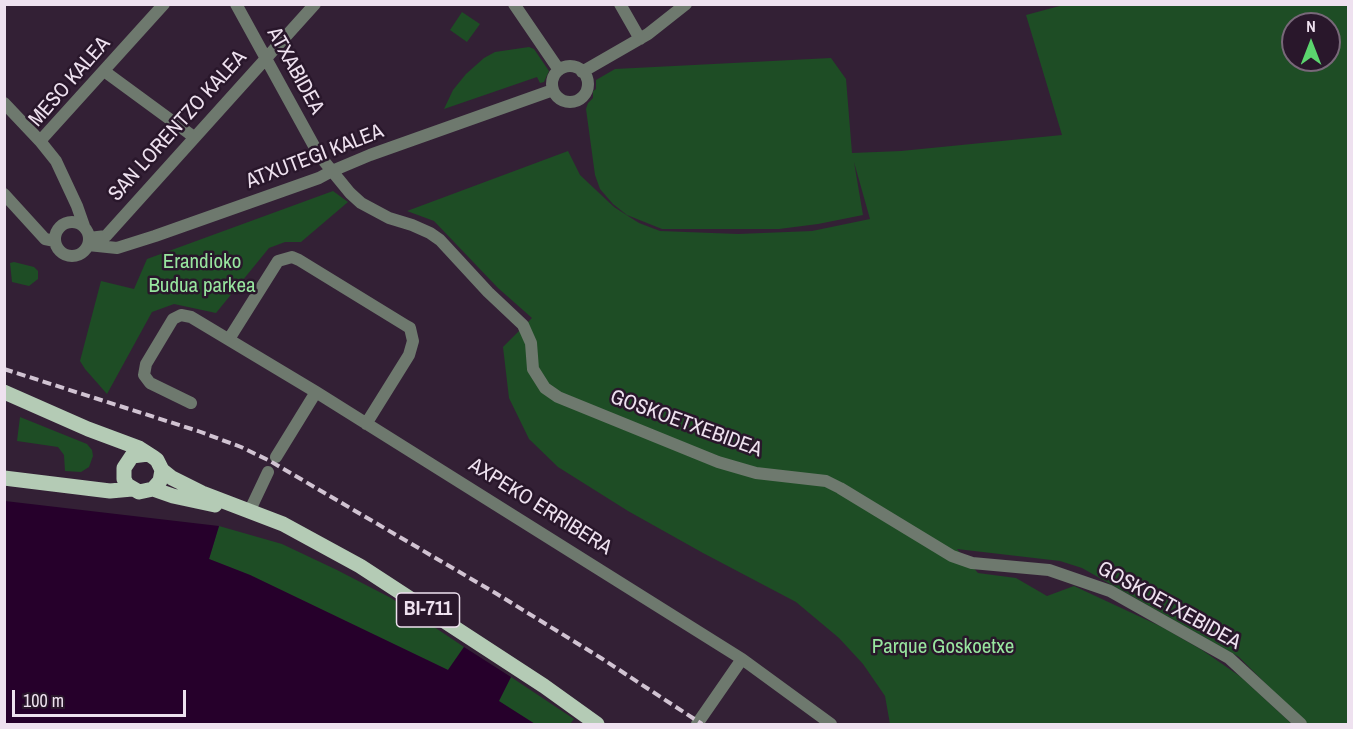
<!DOCTYPE html>
<style>
body{margin:0}
#map{position:relative;width:1353px;height:729px;overflow:hidden;background:#332035;font-family:"Archivo Narrow",sans-serif}
canvas{display:block}
.frame{position:absolute;inset:0;border:6px solid #eee1ef;pointer-events:none}
.north{position:absolute;left:1281px;top:12px;width:60px;height:60px;box-sizing:border-box;background:#29172b;border:2px solid #786879;border-radius:50%;rotate:0deg;font-size:16px;font-weight:700;line-height:24px;text-align:center;color:#eee1ef}
.north::after{content:'';display:block;margin:auto;width:21px;height:27px;background:#5bd56e;clip-path:polygon(50% 0,100% 100%,50% 72%,0 100%)}
.scale{position:absolute;left:12px;top:690px;width:174px;height:27px;box-sizing:border-box;border:3px solid #eee1ef;border-top:0;padding-left:8px;font-size:18px;line-height:21px;white-space:nowrap;color:#eee1ef;-webkit-text-stroke:4px #29172b;paint-order:stroke}
</style>
<div id="map">
<canvas width="1353" height="729"></canvas>
<div class="frame"></div>
<div class="north">N</div>
<div class="scale">100 m</div>
</div>
<script>
const g = document.querySelector('canvas').getContext('2d');
g.lineJoin = 'round';
function fill(path, color) { g.fillStyle = color; g.fill(path, 'evenodd'); }
const poly = rows => new Path2D(rows.map(r => 'M' + r).join(''));
function strokePath(path, color, width, dash) { g.strokeStyle = color; g.lineWidth = width; g.lineCap = dash ? 'butt' : 'round'; g.setLineDash(dash || []); g.stroke(path); }
function label(font, color, halo, rows, align = 'center') {
  g.font = font + ' "Archivo Narrow",sans-serif'; g.lineWidth = 5; g.setLineDash([]); g.textBaseline = 'middle'; g.strokeStyle = halo; g.fillStyle = color; for (const [text, x, y, turn = 0] of rows) {
    g.save(); g.translate(x, y); g.rotate((+turn || 0) * Math.PI / 180); g.textAlign = isNaN(turn) ? turn : align; if (halo) g.strokeText(text, 0, 0); g.fillText(text, 0, 0); g.restore();
  }
}
fill(poly([
 [1067,4,1348,5,1348,724,1306,724,1239,657,1082,568,1060,561,957,549,978,573,1016,578,1047,596,1074,586,1162,627,1202,650,1241,677,1292,724,890,724,885,696,863,664,839,638,796,602,703,553,628,511,558,467,529,439,509,398,503,347,532,318,498,288,434,221,407,211,568,151,580,175,614,207,639,223,660,231,738,234,812,231,870,219,854,162,863,215,818,224,779,229,662,229,627,215,613,204,600,189,595,175,586,109,588,103,593,98,593,91,596,89,596,80,615,69,831,58,846,79,852,153,901,151,1062,135,1026,15],
 [1293,24,1329,24,1329,60,1293,60],
 [462,12,480,24,467,42,450,30],
 [529,47,534,49,549,71,544,82,540,83,537,77,444,109,453,90,466,74,484,58,495,52],
 [333,191,348,202,301,242,285,242,269,248,216,313,174,304,152,312,107,394,85,369,80,361,101,281,134,289,147,259],
 [14,262,34,267,38,271,38,279,29,286,12,282,10,263],
 [20,417,87,444,92,450,93,456,89,467,81,472,65,471,64,455,58,447,17,441],
 [219,526,282,544,337,570,391,598,464,647,448,670,250,575,209,559],
 [511,677,574,719,570,724,535,724,498,701]
]), '#1e4d25');
fill(poly([
 [5,501,219,526,209,559,250,575,448,670,464,647,511,677,499,701,535,724,5,724]
]), '#26002b');
strokePath(poly([
 [236,4,319,155,332,171,350,193,361,203,389,218,412,225,430,233,440,240,488,292,523,325,531,343,533,369,545,388,558,397,718,462,756,473,826,481,840,488,952,556,972,563,1049,570,1110,591,1229,658,1301,724],
 [514,4,559,70],
 [620,4,640,39],
 '552 84a18 18 0 1 1 36 0a18 18 0 1 1-36 0Z',
 [104,71,194,137],
 [582,72,648,34,686,4],
 [4,103,40,141,56,161,77,206,84,226],
 [40,141,164,4],
 [4,194,45,239,55,241],
 '55 239a17 17 0 1 1 34 0a17 17 0 1 1-34 0Z',
 [89,238,106,236,315,4],
 [88,245,117,248,155,236,319,178,332,171,370,155,553,90],
 [229,339,278,261,292,257,299,260,405,325,410,328,413,341,409,355,366,424],
 [191,403,150,383,144,375,146,364,173,319,181,315,191,317,316,392,742,659,697,724],
 [276,457,316,392],
 [250,510,268,472],
 [742,659,831,724]
]), '#6e796e', 12);
strokePath(poly([
 [4,392,88,429,139,448,153,457,157,460,162,470,160,481,153,489,139,492,127,485,124,479,124,468,132,456,148,454],
 [162,470,172,478,202,493,283,524,360,566,544,686,597,724],
 [4,478,110,491,132,489],
 [153,489,173,496,215,505]
]), '#b4cbb5', 15);
strokePath(poly([
 [4,369,198,431,241,447,270,461,497,594,601,658,702,724]
]), '#d1c3d2', 4, [9, 4.5]);
for (const [x, y, w] of [
 [428,610,63]
]) { const box = new Path2D(); box.roundRect(x - w / 2, y - 17, w, 34, 4.5); g.fillStyle = '#29172b'; g.fill(box); strokePath(box, '#eee1ef', 1.5); }
label('bold 20px', '#eee1ef', null, [
 ["BI-711",428,610]
]);
label('21px', '#eee1ef', '#29172b', [
 ["ATXABIDEA",295,71,61],
 ["MESO KALEA",70,82,-49],
 ["SAN LORENTZO KALEA",178,126,-48],
 ["ATXUTEGI KALEA",315,157,-21],
 ["GOSKOETXEBIDEA",686,424,20],
 ["AXPEKO ERRIBERA",540,507,32],
 ["GOSKOETXEBIDEA",1169,606,29]
]);
label('21px', '#98e59f', '#29172b', [
 ["Erandioko",202,262],
 ["Budua parkea",202,286],
 ["Parque Goskoetxe",943,647]
]);
</script>
